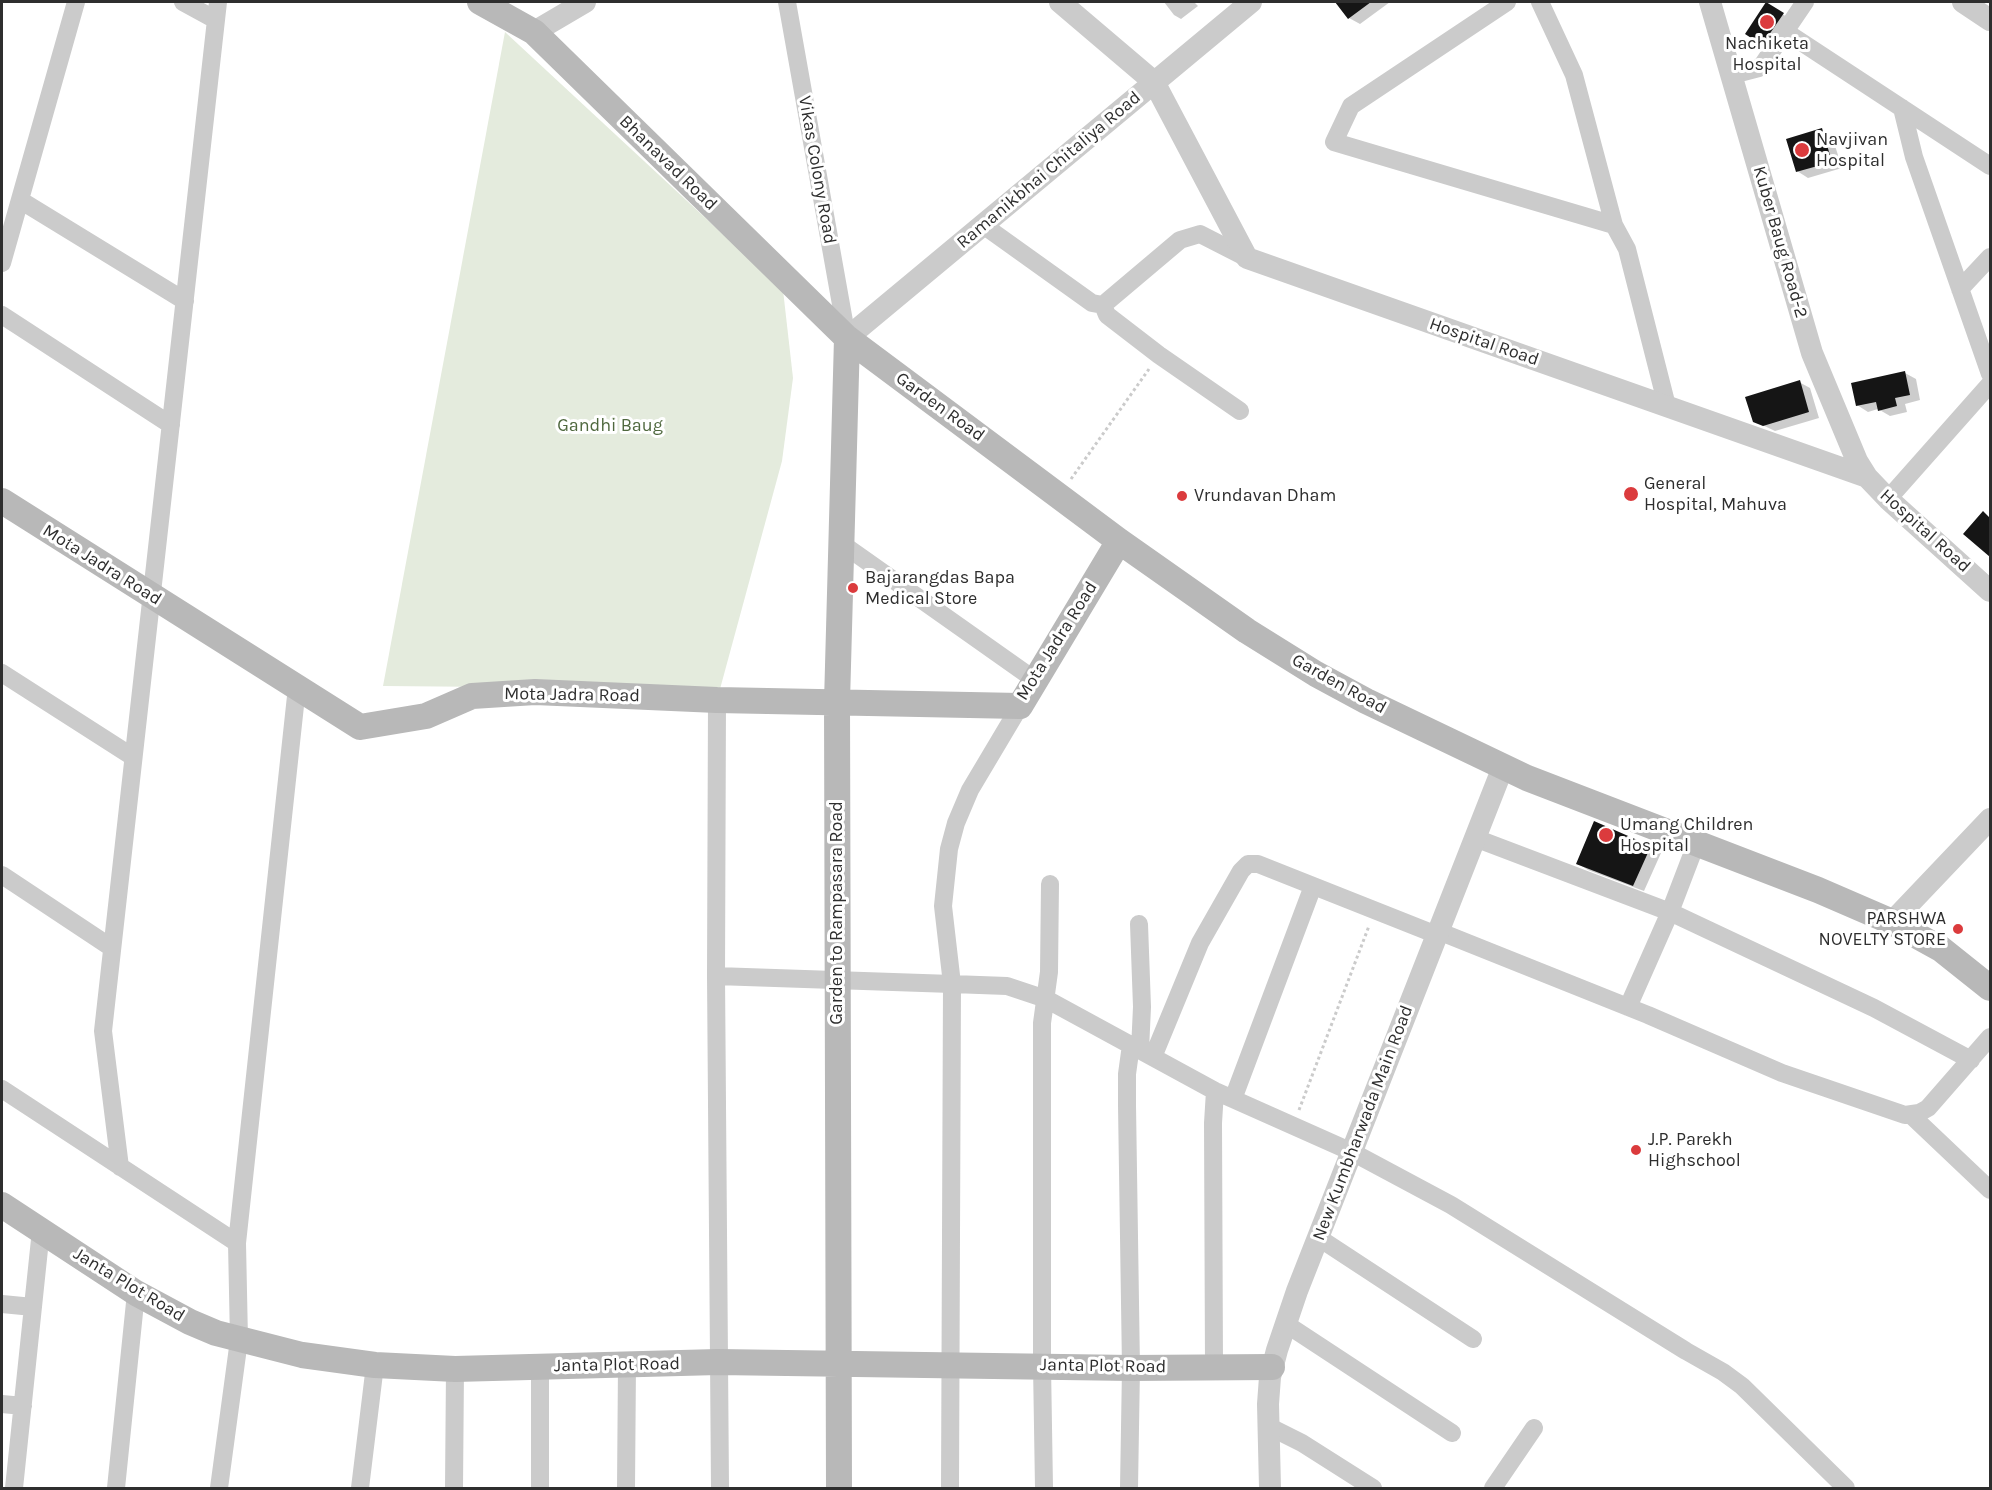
<!DOCTYPE html>
<style>
body{margin:0}
#map{position:relative;width:1992px;height:1490px;overflow:hidden;background:#fff;font-family:Karla,sans-serif}
canvas{display:block}
.frame{position:absolute;inset:0;border:3px solid #2e2e2e;pointer-events:none}
</style>
<div id="map">
<canvas width="1992" height="1490"></canvas>
<div class="frame"></div>
</div>
<script>
const g = document.querySelector('canvas').getContext('2d');
g.lineJoin = 'round';
function fill(path, color) { g.fillStyle = color; g.fill(path, 'evenodd'); }
const poly = rows => new Path2D(rows.map(r => 'M' + r).join(''));
function strokePath(path, color, width, dash) { g.strokeStyle = color; g.lineWidth = width; g.lineCap = dash ? 'butt' : 'round'; g.setLineDash(dash || []); g.stroke(path); }
function label(font, color, halo, rows, align = 'center') {
  g.font = font + ' Karla,sans-serif'; g.lineWidth = 6; g.setLineDash([]); g.textBaseline = 'middle'; g.strokeStyle = halo; g.fillStyle = color; for (const [text, x, y, turn = 0] of rows) {
    g.save(); g.translate(x, y); g.rotate((+turn || 0) * Math.PI / 180); g.textAlign = isNaN(turn) ? turn : align; if (halo) g.strokeText(text, 0, 0); g.fillText(text, 0, 0); g.restore();
  }
}
fill(poly([
 [505,32,783,290,793,378,782,461,720,689,383,686]
]), '#e4ebdd');
fill(poly([
 [1164,2,1194,2,1198,6,1181,19,1174,15],
 [1337,2,1390,2,1360,24,1349,18],
 [1773,8,1790,19,1770,48,1747,33],
 [1821,130,1832,136,1842,168,1808,178,1797,171],
 [1905,373,1916,379,1920,400,1905,404,1907,412,1890,416,1878,409,1868,412,1857,405],
 [1799,382,1810,388,1819,418,1775,431,1754,421],
 [1983,513,1990,518,1990,555,1965,533],
 [1650,847,1661,853,1644,891,1588,870,1577,863]
]), '#0003');
fill(poly([
 [1335,2,1371,2,1348,19],
 [1766,2,1784,13,1762,45,1745,34],
 [1822,128,1832,162,1796,172,1786,139],
 [1905,371,1910,395,1895,398,1897,406,1878,411,1876,402,1856,406,1851,383],
 [1800,380,1809,412,1763,426,1753,422,1745,397],
 [1983,511,1990,518,1990,557,1963,534],
 [1594,821,1651,846,1633,886,1576,864]
]), '#151515');
strokePath(poly([
 [1071,479,1149,369],
 [1299,1110,1369,926]
]), '#cbcbcb', 3, [3, 3]);
strokePath(poly([
 [183,2,216,20],
 [787,2,847,338],
 [1507,2,1351,106,1334,142,1614,225],
 [1540,2,1574,75,1614,225,1627,249,1667,406],
 [1786,32,1990,166],
 [1732,75,1759,68,1763,64,1805,2],
 [1902,108,1914,157,1990,374],
 [20,200,185,301],
 [983,225,1092,303,1103,305,1180,240,1200,234,1247,258],
 [2,263,76,2],
 [1960,289,1990,257],
 [1103,305,1107,315,1159,355,1240,411],
 [2,315,171,425],
 [1888,499,1990,384],
 [841,543,1035,680],
 [2,673,133,757],
 [717,700,716,976,720,1488],
 [1475,838,1670,912,1874,1008,1971,1060],
 [2,875,112,948],
 [1139,924,1142,1007,1140,1050],
 [1438,931,1648,1015,1782,1073,1905,1115,1919,1113,1928,1108,1990,1037],
 [716,976,952,984,943,906,949,849,956,823,970,790,1020,706],
 [1628,1007,1670,912,1696,844],
 [1153,1057,1200,943,1241,871,1248,864,1258,864,1437,935],
 [2,1089,237,1243,239,1340,219,1488],
 [1233,1099,1313,886],
 [1912,1116,1990,1190],
 [120,1167,103,1031,218,2],
 [1319,1238,1473,1339],
 [237,1243,297,687],
 [2,1304,33,1307],
 [1286,1324,1452,1433],
 [540,1366,540,1488],
 [1214,1366,1213,1123,1215,1091],
 [2,1404,23,1406],
 [1268,1426,1302,1443,1373,1488],
 [14,1488,41,1230],
 [116,1488,136,1293],
 [360,1488,375,1365],
 [454,1488,455,1369],
 [626,1488,627,1364],
 [950,1488,952,984,1007,986,1046,999,1215,1091,1352,1152,1451,1205,1686,1351,1723,1372,1742,1386,1846,1488],
 [1044,1488,1042,1365,1042,1023,1049,972,1050,884],
 [1129,1488,1131,1368,1127,1105,1127,1074,1131,1045],
 [1493,1488,1534,1428]
]), '#cbcbcb', 18);
strokePath(poly([
 [1060,2,1154,82,1247,258,1867,477,1888,499,1990,591],
 [1710,2,1812,353,1857,461,1867,477],
 [1963,2,1990,20],
 [534,32,585,2],
 [847,338,1251,2],
 [1892,922,1990,819],
 [1270,1488,1268,1404,1270,1377,1277,1350,1297,1291,1503,767]
]), '#cbcbcb', 22);
strokePath(poly([
 [480,2,534,32,847,338,1119,541,1247,631,1316,674,1366,701,1527,778,1818,890,1892,922,1941,949,1990,988],
 [2,501,360,727,426,716,472,696,535,692,717,700,1020,706,1119,541],
 [2,1205,136,1293,190,1322,216,1333,302,1355,375,1365,455,1369,718,1362,1131,1368,1272,1367],
 [839,1488,837,702,847,338]
]), '#b8b8b8', 26);
for (const [x, y, r, color] of [
 [1767,22,8,"#db3b3d"],
 [1802,150,8,"#db3b3d"],
 [1631,494,8,"#db3b3d"],
 [1182,496,6,"#db3b3d"],
 [853,588,6,"#db3b3d"],
 [1606,835,8,"#db3b3d"],
 [1958,929,6,"#db3b3d"],
 [1636,1150,6,"#db3b3d"]
]) { const dot = new Path2D(); dot.arc(x, y, r, 0, 2 * Math.PI); g.fillStyle = color; g.fill(dot); strokePath(dot, '#fff', 2); }
label('18px', '#2e2e2e', '#fff', [
 ["Nachiketa",1767,44,"center"],
 ["Hospital",1767,65,"center"],
 ["Navjivan",1816,140],
 ["Hospital",1816,161],
 ["General",1644,484],
 ["Hospital, Mahuva",1644,505],
 ["Vrundavan Dham",1194,496],
 ["Bajarangdas Bapa",865,578],
 ["Medical Store",865,599],
 ["Umang Children",1620,825],
 ["Hospital",1620,846],
 ["PARSHWA",1946,919,"right"],
 ["NOVELTY STORE",1946,940,"right"],
 ["J.P. Parekh",1648,1140],
 ["Highschool",1648,1161]
], 'left');
label('18px', '#2e2e2e', '#fff', [
 ["Bhanavad Road",668,163,44],
 ["Vikas Colony Road",817,170,80],
 ["Ramanikbhai Chitaliya Road",1049,170,-40],
 ["Kuber Baug Road-2",1780,242,74],
 ["Hospital Road",1484,342,19],
 ["Garden Road",940,407,36],
 ["Hospital Road",1925,531,42],
 ["Mota Jadra Road",102,565,32],
 ["Mota Jadra Road",1057,641,-58],
 ["Garden Road",1339,684,29],
 ["Mota Jadra Road",572,695,1],
 ["Garden to Rampasara Road",837,913,-90],
 ["New Kumbharwada Main Road",1363,1123,-69],
 ["Janta Plot Road",129,1285,31],
 ["Janta Plot Road",617,1365,-1],
 ["Janta Plot Road",1103,1366,1]
]);
label('18px', '#4f683e', '#fff', [
 ["Gandhi Baug",610,426]
]);
</script>
